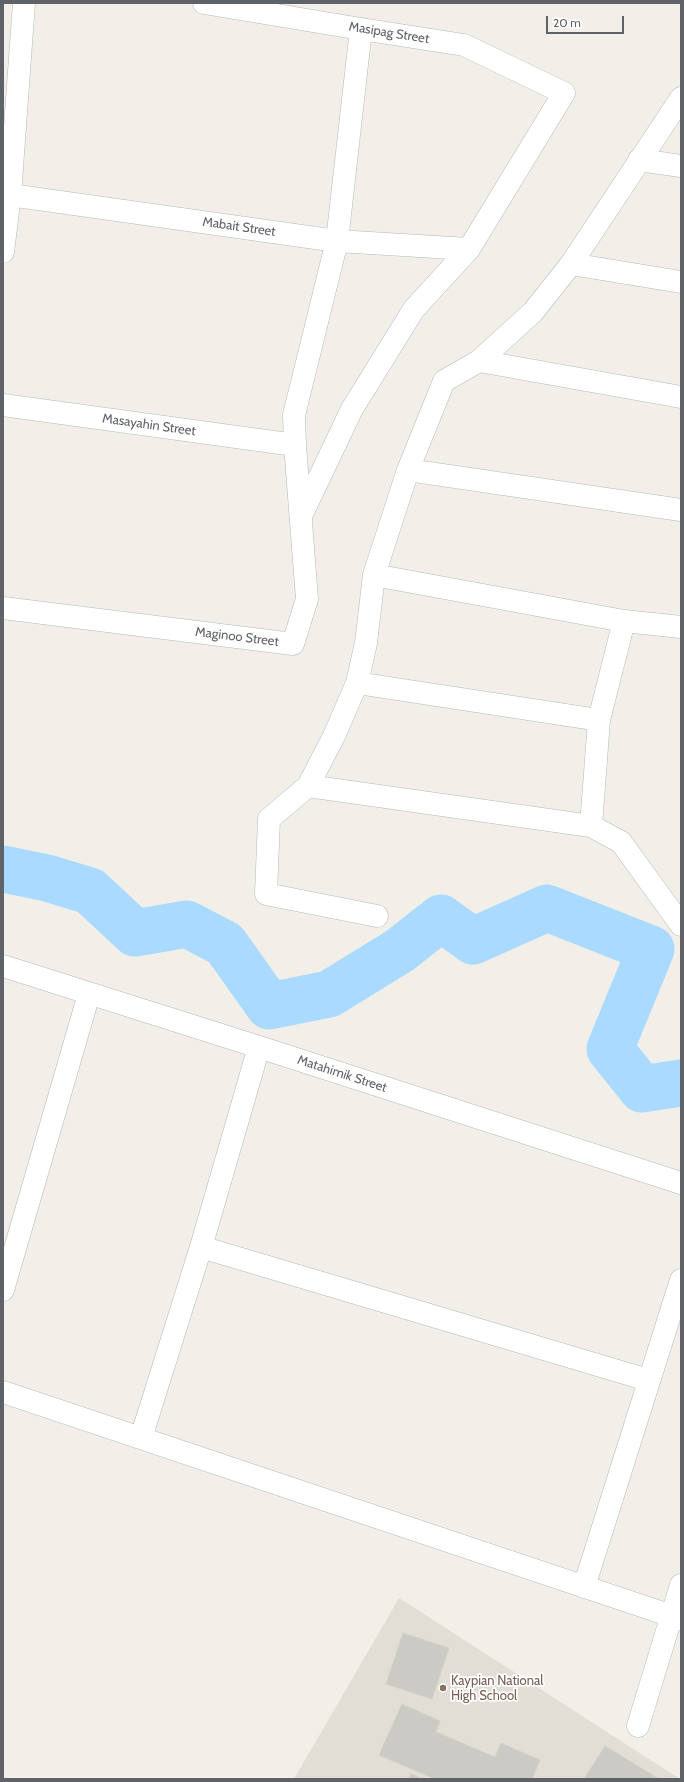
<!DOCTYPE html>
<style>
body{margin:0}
#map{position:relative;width:684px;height:1782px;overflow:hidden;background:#f1efe8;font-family:Cabin,sans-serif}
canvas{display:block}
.frame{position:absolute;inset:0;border:4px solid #5f6368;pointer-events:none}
.scale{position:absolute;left:546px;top:16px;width:78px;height:18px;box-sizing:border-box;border:2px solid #5f6368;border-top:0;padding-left:5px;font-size:12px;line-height:14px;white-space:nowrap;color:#5f6368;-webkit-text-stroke:3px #fff;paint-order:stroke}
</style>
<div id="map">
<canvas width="684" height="1782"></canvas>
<div class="frame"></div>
<div class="scale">20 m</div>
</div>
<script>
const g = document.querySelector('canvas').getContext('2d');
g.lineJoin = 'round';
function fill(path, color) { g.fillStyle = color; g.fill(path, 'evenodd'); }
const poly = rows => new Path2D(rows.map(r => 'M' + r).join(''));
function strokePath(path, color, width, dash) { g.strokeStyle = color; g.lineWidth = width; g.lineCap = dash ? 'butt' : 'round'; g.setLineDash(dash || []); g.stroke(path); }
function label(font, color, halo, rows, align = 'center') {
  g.font = font + ' Cabin,sans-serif'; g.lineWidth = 3.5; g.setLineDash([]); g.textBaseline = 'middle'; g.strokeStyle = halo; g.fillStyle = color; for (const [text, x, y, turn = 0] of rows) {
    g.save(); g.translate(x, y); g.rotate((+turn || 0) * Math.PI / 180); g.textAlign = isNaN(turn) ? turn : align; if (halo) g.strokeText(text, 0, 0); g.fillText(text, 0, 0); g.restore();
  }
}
fill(poly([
 [399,1598,680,1779,294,1779]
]), '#e1ded6');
strokePath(poly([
 [3,869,47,878,90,891,135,933,187,924,225,944,269,1006,329,994,399,951,441,918,473,941,547,908,651,949,610,1049,642,1089,681,1083]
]), '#aadaff', 47);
const building = poly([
 [403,1633,449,1648,432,1699,386,1684,403,1633],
 [402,1704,440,1721,436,1732,495,1757,501,1743,540,1760,532,1779,435,1779,379,1755,402,1704],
 [605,1746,659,1779,584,1779,605,1746],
 [411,1774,422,1779,408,1779,411,1774]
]);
fill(building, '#cccac5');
strokePath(building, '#d6d1c6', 1);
const minor = poly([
 [204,3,361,29,464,45,564,93,469,249,414,309,352,409,301,516],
 [639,160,681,166],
 [10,195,337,241,469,249],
 [3,252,10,195,24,3],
 [571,264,681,282],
 [479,361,681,397],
 [3,405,295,445],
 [408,470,681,510],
 [374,575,624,621,681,627],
 [3,608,293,644,307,599,295,445,294,415,337,241,361,29],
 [357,683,599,720],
 [308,786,591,826,621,842,681,925],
 [591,826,599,720,624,621],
 [377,916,266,894,269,819,308,786,334,736,357,683,366,643,374,575,408,470,444,381,479,361,533,312,571,264,681,98],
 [3,966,259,1047,681,1183],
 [201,1247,648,1380],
 [3,1290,89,994],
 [3,1392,681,1619],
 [141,1438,201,1247,259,1047],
 [584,1587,681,1280],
 [638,1726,681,1585]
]);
strokePath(minor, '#b5b8bc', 23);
strokePath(minor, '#fff', 22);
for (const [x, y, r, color] of [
 [443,1688,4,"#8d6e63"]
]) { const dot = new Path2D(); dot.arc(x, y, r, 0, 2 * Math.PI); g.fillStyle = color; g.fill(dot); strokePath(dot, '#fff', 1.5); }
label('13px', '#5f6368', '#fff', [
 ["Masipag Street",389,33,9],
 ["Mabait Street",239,227,8],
 ["Masayahin Street",149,425,8],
 ["Maginoo Street",237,637,7],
 ["Matahimik Street",342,1074,18]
]);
label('13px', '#785e54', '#fff', [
 ["Kaypian National",451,1681],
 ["High School",451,1696]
], 'left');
</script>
